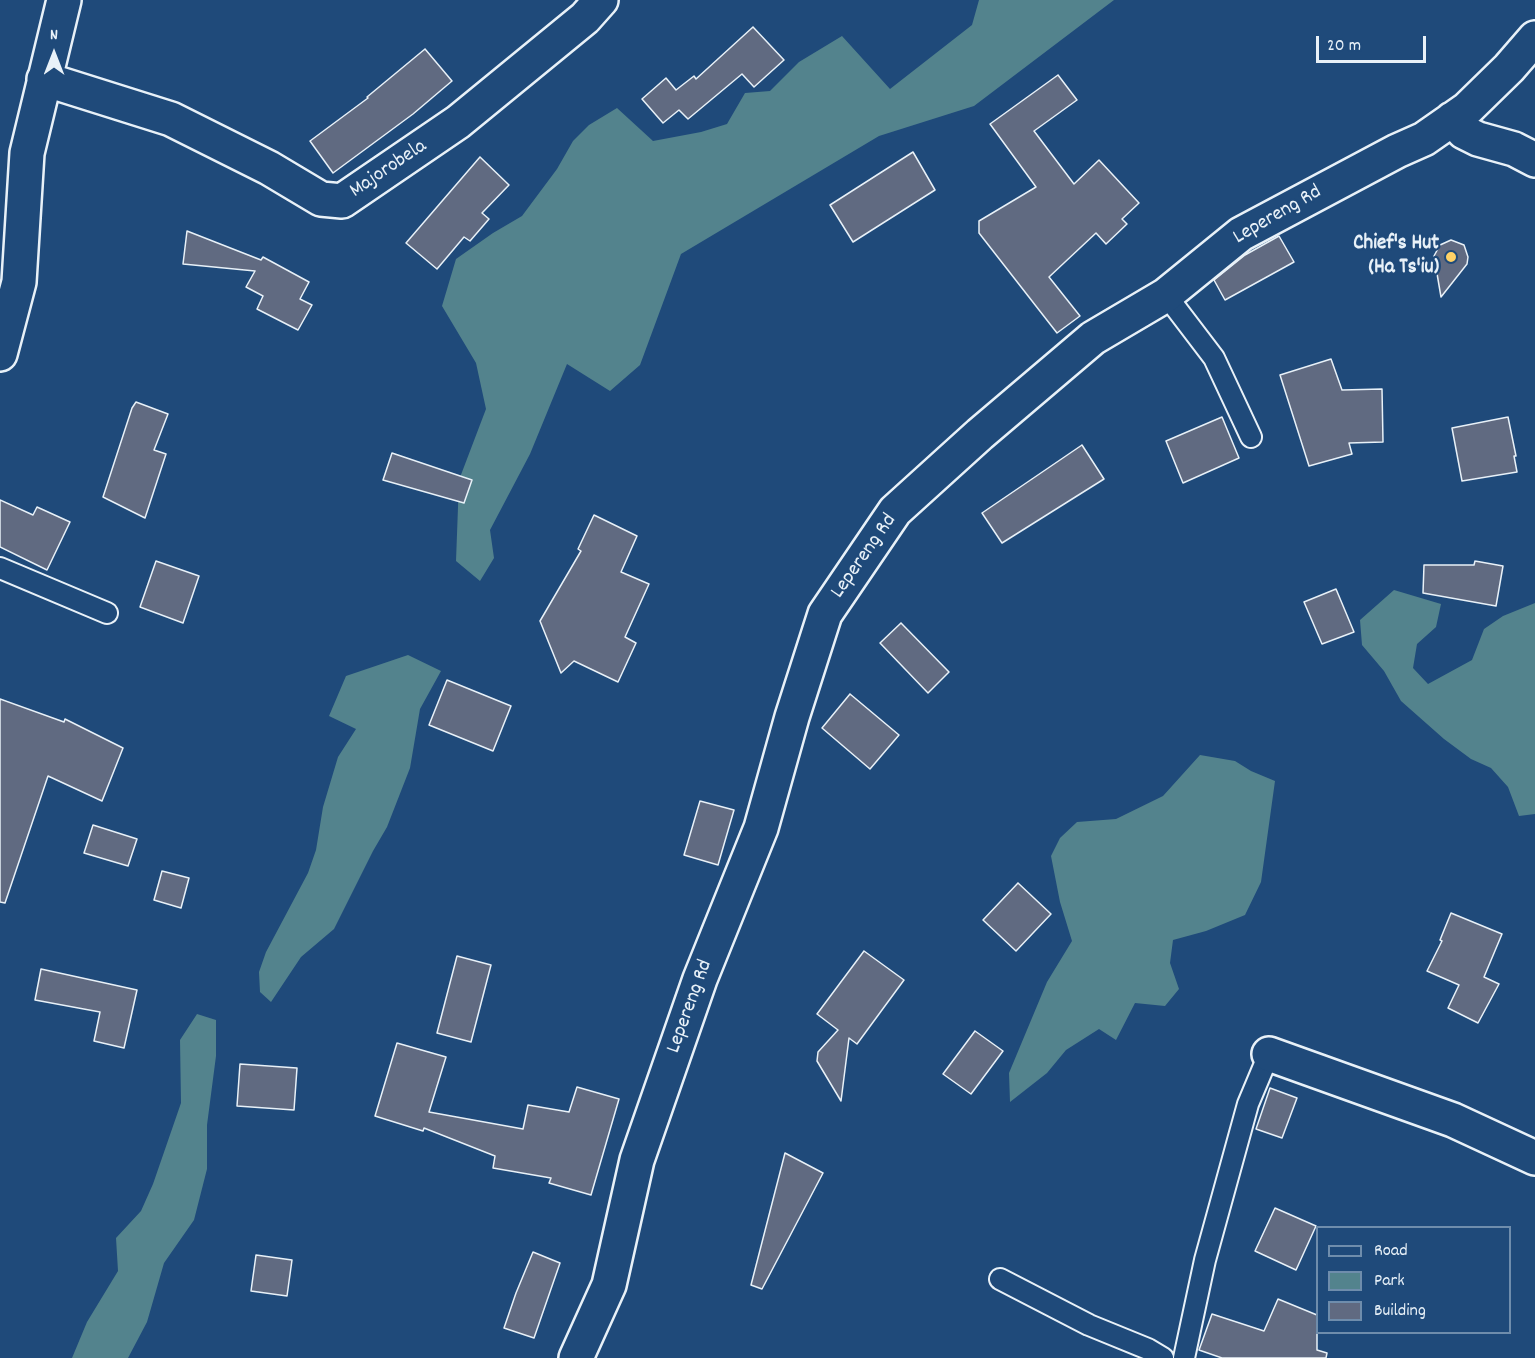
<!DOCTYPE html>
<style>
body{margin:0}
#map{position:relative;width:1535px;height:1358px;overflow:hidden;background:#1f4a7a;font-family:Dekko,sans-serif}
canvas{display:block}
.legend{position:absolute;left:1316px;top:1226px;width:195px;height:108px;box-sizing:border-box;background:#1f4a7a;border:2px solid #6f8dac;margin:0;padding:8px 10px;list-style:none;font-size:18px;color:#e8f1f8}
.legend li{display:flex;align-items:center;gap:12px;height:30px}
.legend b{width:30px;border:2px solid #6f8dac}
.north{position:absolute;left:24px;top:24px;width:60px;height:60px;-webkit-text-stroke:4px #1f4a7a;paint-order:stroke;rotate:0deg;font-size:16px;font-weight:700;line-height:24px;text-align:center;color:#e8f1f8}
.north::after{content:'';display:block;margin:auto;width:21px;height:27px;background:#e8f1f8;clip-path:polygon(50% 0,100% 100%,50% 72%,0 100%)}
.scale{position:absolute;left:1316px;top:36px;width:110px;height:27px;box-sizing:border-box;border:3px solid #e8f1f8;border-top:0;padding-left:8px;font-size:18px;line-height:21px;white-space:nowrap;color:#e8f1f8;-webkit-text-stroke:4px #1f4a7a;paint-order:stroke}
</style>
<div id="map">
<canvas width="1535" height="1358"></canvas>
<ul class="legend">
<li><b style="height:8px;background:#1f4a7a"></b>Road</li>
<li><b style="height:16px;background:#53838d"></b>Park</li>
<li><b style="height:16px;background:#606a81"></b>Building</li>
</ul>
<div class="north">N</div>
<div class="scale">20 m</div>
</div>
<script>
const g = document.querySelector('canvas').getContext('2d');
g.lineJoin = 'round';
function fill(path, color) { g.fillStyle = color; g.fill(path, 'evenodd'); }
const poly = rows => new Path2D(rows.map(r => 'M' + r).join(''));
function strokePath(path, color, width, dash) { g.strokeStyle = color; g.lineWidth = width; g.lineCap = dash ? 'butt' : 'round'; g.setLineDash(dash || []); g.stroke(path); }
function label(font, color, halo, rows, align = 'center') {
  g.font = font + ' Dekko,sans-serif'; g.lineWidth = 4.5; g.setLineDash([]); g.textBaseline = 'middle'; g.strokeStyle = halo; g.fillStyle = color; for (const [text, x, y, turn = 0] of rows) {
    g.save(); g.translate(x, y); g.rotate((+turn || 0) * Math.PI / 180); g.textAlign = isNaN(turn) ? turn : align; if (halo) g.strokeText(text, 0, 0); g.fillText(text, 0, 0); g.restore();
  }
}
fill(poly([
 [979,0,1114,0,974,106,879,136,681,254,640,365,610,391,567,364,530,454,490,530,494,558,480,581,456,561,459,480,486,409,476,363,442,306,456,259,493,233,522,216,557,169,573,141,589,125,617,108,653,141,701,132,727,124,745,93,770,91,799,62,842,36,890,89,972,25],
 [1394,590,1441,604,1436,627,1417,644,1413,668,1428,684,1472,660,1484,629,1503,616,1535,603,1535,814,1519,816,1508,787,1491,768,1471,759,1444,739,1401,701,1384,671,1362,645,1360,620],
 [408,655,441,671,420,709,410,768,387,827,373,851,334,929,301,957,271,1002,260,992,259,972,266,952,308,873,316,850,323,807,338,757,356,729,329,716,346,676],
 [1200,755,1235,761,1251,771,1275,781,1261,882,1245,915,1206,931,1173,940,1170,963,1179,989,1165,1006,1135,1003,1116,1040,1099,1029,1066,1050,1047,1073,1010,1102,1009,1073,1047,982,1072,941,1060,902,1051,856,1060,838,1077,822,1116,819,1163,796],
 [197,1014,216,1020,216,1056,207,1125,207,1169,194,1220,164,1263,147,1322,128,1358,72,1358,87,1322,118,1271,116,1238,141,1211,153,1184,181,1103,180,1040]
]), '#53838d');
const building = poly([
 [753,27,784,60,754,87,742,74,688,119,679,110,663,123,642,99,666,78,676,90,694,76,696,79,753,27],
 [425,49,452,81,413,114,333,173,310,141,368,98,367,97,425,49],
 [1058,75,1077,100,1034,131,1074,184,1099,160,1139,203,1122,219,1127,224,1106,244,1096,233,1049,277,1080,316,1057,333,979,233,979,221,1036,187,990,124,1058,75],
 [913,152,935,190,853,242,830,205,913,152],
 [480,157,509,185,482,213,489,219,470,241,464,237,437,269,406,243,480,157],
 [187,231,261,260,263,257,309,282,300,299,312,305,298,330,257,309,263,296,246,287,255,271,183,264,187,231],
 [1279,236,1294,262,1225,300,1214,280,1245,255,1279,236],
 [1451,240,1464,245,1468,257,1467,264,1441,297,1434,256,1440,245,1451,240],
 [1331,359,1342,390,1382,389,1383,442,1349,443,1352,454,1309,466,1280,375,1331,359],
 [136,402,168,414,154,450,166,454,145,518,103,497,132,408,136,402],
 [1222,417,1239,458,1183,483,1166,441,1222,417],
 [1508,417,1516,456,1514,456,1517,472,1462,481,1452,428,1508,417],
 [1082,445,1104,479,1002,543,982,513,1082,445],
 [392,453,472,480,464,503,383,480,392,453],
 [0,500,33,515,37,507,70,522,47,570,0,547,0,500],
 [594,515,637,536,621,572,649,584,625,637,636,643,618,682,574,661,561,673,540,621,581,551,578,549,594,515],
 [156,561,199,576,183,623,140,607,156,561],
 [1475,561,1503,566,1496,606,1423,593,1424,565,1474,565,1475,561],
 [1336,589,1354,632,1322,644,1304,602,1336,589],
 [901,623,949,672,928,693,880,643,901,623],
 [447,680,511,706,493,751,429,725,447,680],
 [850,694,899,735,870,769,822,728,850,694],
 [0,699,64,722,65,719,123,748,102,801,48,776,5,903,0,902,0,699],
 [700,801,734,810,718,865,684,855,700,801],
 [93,825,137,839,128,866,84,853,93,825],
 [162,871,189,878,181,908,154,900,162,871],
 [1018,883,1051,914,1016,951,983,920,1018,883],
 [1451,913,1502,934,1484,977,1499,984,1478,1023,1448,1008,1459,985,1427,971,1442,941,1440,940,1451,913],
 [864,951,904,980,857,1044,849,1038,841,1101,817,1061,818,1052,838,1030,817,1014,864,951],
 [457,956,491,965,471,1042,437,1033,457,956],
 [41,969,137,990,124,1048,94,1041,100,1012,35,1000,41,969],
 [975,1031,1003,1051,971,1094,943,1074,975,1031],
 [397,1043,446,1057,429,1112,523,1129,528,1105,569,1112,577,1087,619,1099,591,1195,549,1183,551,1178,493,1168,495,1156,424,1128,423,1131,375,1116,397,1043],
 [240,1064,297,1068,294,1110,237,1106,240,1064],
 [1270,1088,1297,1098,1282,1138,1256,1129,1270,1088],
 [785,1153,823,1173,762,1289,751,1285,785,1153],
 [1275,1208,1316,1226,1296,1270,1255,1251,1275,1208],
 [533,1252,560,1263,534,1338,504,1328,516,1293,533,1252],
 [256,1255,292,1260,287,1296,251,1291,256,1255],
 [1278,1299,1317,1315,1317,1350,1327,1353,1326,1358,1222,1358,1199,1350,1212,1314,1264,1331,1278,1299]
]);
fill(building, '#606a81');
strokePath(building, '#e8f1f8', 1.5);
const lane = poly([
 [1166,295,1214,358,1251,437],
 [0,568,107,613],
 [1000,1279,1089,1325,1148,1349,1163,1358],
 [1184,1358,1205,1260,1248,1104,1269,1054]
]);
const street = poly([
 [44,79,171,119,269,168,321,199,342,201,458,122,585,18,601,0],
 [1452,119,1464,132,1478,139,1514,149,1535,160],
 [0,354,19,282,27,153,64,0],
 [1269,1054,1453,1120,1535,1158],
 [576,1358,609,1285,637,1160,700,979,761,828,792,717,825,614,895,511,980,434,1093,338,1166,295,1241,234,1397,151,1424,139,1467,109,1509,68,1535,38]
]);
strokePath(lane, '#e8f1f8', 24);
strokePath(street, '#e8f1f8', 38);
strokePath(lane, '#1f4a7a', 20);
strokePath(street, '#1f4a7a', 33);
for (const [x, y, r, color] of [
 [1451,257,6,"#ffd166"]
]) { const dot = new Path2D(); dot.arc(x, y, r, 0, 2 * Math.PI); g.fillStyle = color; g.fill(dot); strokePath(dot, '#1f4a7a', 2); }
label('21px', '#e8f1f8', '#1f4a7a', [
 ["Majorobela",389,170,-34],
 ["Lepereng Rd",1278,216,-30],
 ["Lepereng Rd",865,557,-55],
 ["Lepereng Rd",691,1007,-70]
]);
label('bold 21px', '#e8f1f8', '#1f4a7a', [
 ["Chief's Hut",1439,245],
 ["(Ha Ts'iu)",1439,269]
], 'right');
</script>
